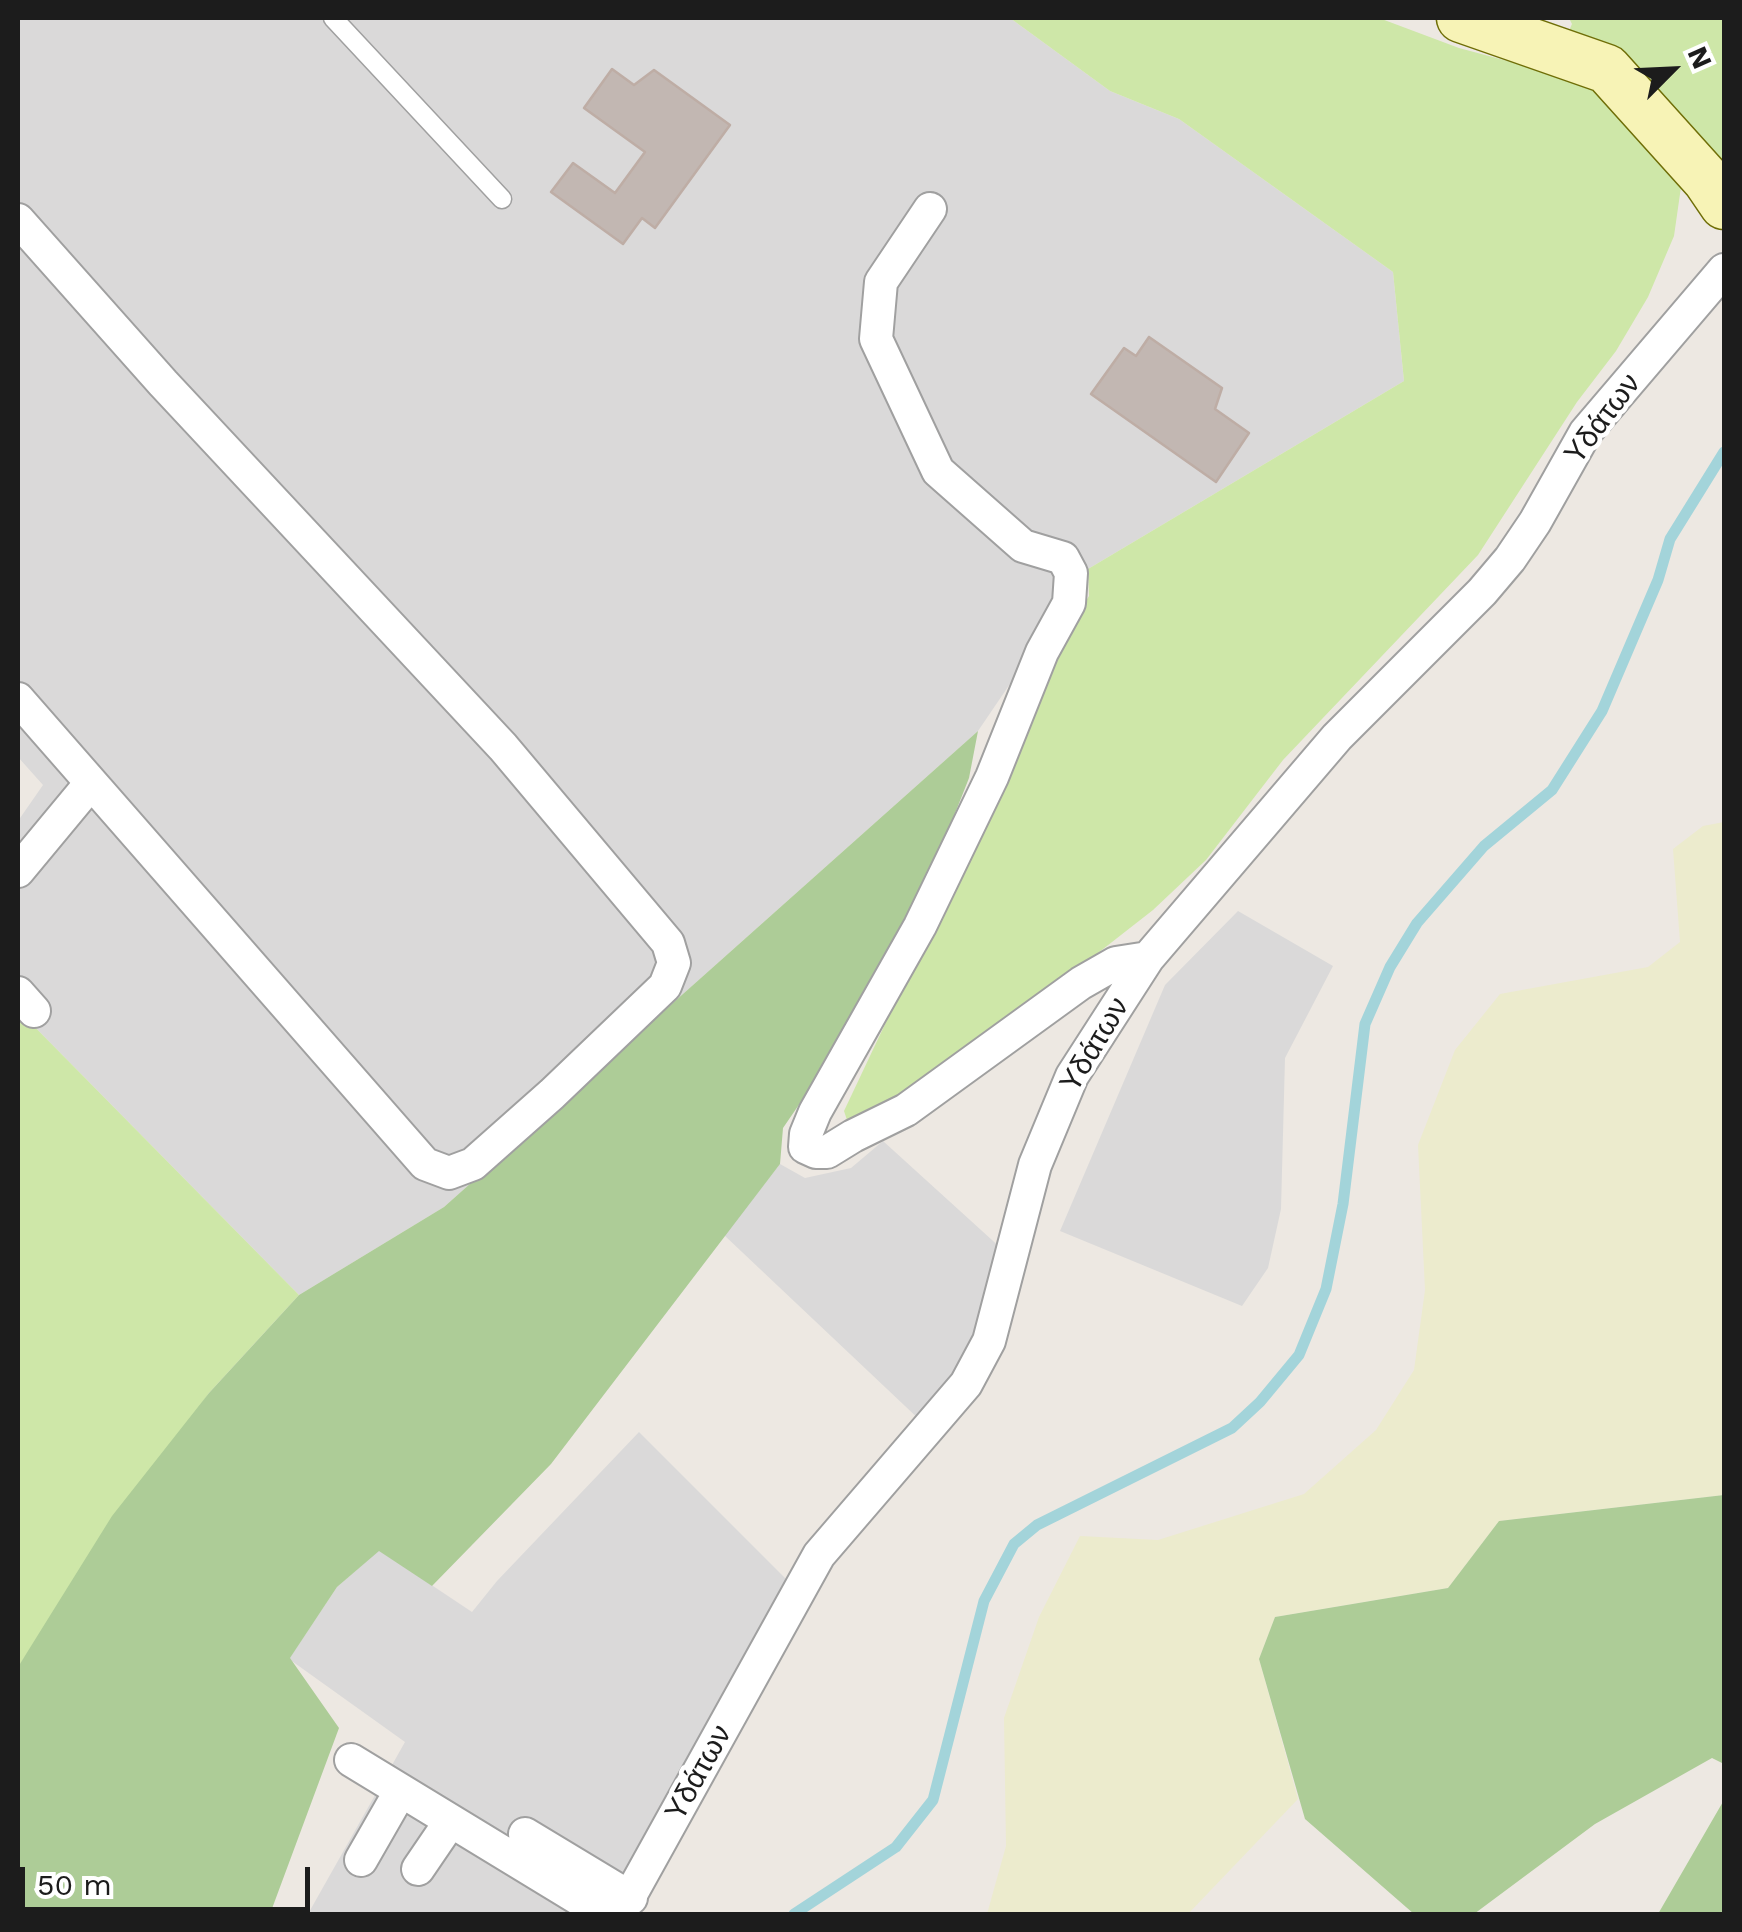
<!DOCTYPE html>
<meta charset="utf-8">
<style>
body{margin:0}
#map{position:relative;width:1742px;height:1932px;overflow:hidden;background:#ede8e2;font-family:"Work Sans",sans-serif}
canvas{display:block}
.frame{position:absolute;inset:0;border:20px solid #1c1c1c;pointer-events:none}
.north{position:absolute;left:1622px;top:20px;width:100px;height:100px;-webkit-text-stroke:8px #fff;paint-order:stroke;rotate:66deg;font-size:28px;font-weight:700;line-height:40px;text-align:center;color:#1c1c1c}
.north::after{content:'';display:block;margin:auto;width:35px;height:45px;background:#1c1c1c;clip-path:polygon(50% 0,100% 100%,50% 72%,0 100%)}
.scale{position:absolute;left:20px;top:1867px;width:290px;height:45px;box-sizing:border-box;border:5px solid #1c1c1c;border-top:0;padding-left:12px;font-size:30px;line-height:35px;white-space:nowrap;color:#1c1c1c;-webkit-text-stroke:8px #fff;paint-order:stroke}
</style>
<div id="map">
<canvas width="1742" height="1932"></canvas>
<div class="frame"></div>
<div class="north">N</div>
<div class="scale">50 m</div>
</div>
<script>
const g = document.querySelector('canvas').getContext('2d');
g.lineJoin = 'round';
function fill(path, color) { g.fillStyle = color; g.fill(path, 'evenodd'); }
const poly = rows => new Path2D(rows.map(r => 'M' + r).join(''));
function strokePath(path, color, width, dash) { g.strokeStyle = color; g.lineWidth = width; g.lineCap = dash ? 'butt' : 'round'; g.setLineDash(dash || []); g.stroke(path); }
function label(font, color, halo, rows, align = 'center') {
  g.font = font + ' "Work Sans",sans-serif'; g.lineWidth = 9; g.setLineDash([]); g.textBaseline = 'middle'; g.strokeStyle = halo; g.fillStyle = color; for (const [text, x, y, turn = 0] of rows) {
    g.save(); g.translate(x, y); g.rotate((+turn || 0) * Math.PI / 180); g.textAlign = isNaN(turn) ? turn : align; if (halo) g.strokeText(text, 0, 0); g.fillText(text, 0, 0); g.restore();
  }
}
fill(poly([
 [18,18,1010,18,1110,91,1179,119,1393,272,1404,381,1088,569,978,731,444,1207,299,1295,18,1010,18,821,43,785,18,757],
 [1238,911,1333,966,1285,1058,1281,1209,1268,1268,1242,1306,1060,1231,1165,985],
 [883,1141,1003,1250,955,1383,923,1423,724,1235,780,1164,805,1178,851,1168],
 [639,1432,793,1586,613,1914,308,1914,405,1742,289,1659,337,1587,379,1550,472,1612,497,1581]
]), '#dad9d9');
fill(poly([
 [1724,822,1724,1495,1499,1521,1448,1588,1275,1617,1259,1659,1298,1799,1188,1914,987,1914,1006,1846,1004,1718,1039,1617,1080,1536,1158,1540,1304,1494,1376,1430,1414,1370,1425,1290,1418,1145,1455,1050,1500,994,1648,967,1680,942,1673,849,1703,826]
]), '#ecebcd');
fill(poly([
 [1010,18,1379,18,1459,48,1582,81,1620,100,1669,153,1681,187,1674,236,1648,297,1616,351,1577,402,1478,555,1283,760,1206,860,1153,910,1089,960,861,1122,847,1120,844,1111,989,804,1050,661,1089,596,1088,569,1404,381,1393,272,1179,119,1110,91],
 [1569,18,1724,18,1724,177,1653,83,1602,43,1568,33,1572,24],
 [18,1010,299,1295,209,1393,18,1667]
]), '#cee7a8');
fill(poly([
 [978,731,969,778,912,922,831,1058,783,1128,780,1164,551,1464,432,1586,379,1551,337,1587,290,1658,339,1728,270,1914,18,1914,18,1667,112,1516,209,1393,299,1295,444,1207],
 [1724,1495,1724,1764,1712,1758,1595,1824,1474,1914,1414,1914,1305,1819,1259,1659,1275,1617,1448,1588,1499,1521],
 [1724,1800,1724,1914,1658,1914]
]), '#adcc97');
strokePath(poly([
 [794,1914,896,1847,933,1800,984,1601,1014,1544,1037,1525,1232,1428,1260,1402,1299,1355,1326,1289,1343,1204,1365,1024,1390,967,1417,923,1484,846,1552,790,1602,711,1658,580,1670,539,1724,452]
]), '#a3d4da', 11);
const building = poly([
 [612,69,634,85,654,70,730,125,655,228,642,218,623,244,551,192,573,163,615,193,645,152,584,108,612,69],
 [1149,337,1222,388,1215,409,1249,433,1216,482,1091,394,1124,348,1136,356,1149,337]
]);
fill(building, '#c2b7b2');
strokePath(building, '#beada5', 2.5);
const service = poly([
 [333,18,502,199]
]);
const minor = poly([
 [930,209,881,282,876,339,938,471,1023,546,1063,558,1071,573,1069,603,1042,652,992,777,920,926,815,1112,806,1134,805,1147,816,1152,827,1152,853,1136,906,1110,1081,983,1116,963,1148,958],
 [18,220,163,383,503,747,668,943,674,963,665,986,552,1094,473,1164,449,1173,425,1164,18,699],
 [18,871,91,783],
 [18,993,34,1011],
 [351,1760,604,1914],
 [525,1834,631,1898],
 [361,1860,400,1792],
 [418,1869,450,1822],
 [620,1914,819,1555,966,1384,989,1341,1035,1165,1072,1076,1148,958,1337,737,1482,592,1510,559,1535,522,1585,433,1724,270]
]);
const secondary = poly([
 [1461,18,1607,69,1707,180,1724,205]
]);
strokePath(service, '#a0a0a0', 21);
strokePath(minor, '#a0a0a0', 36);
strokePath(secondary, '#6f6e07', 51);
strokePath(service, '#fff', 18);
strokePath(minor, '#fff', 32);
strokePath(secondary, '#f7f3b6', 48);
label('30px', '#1c1c1c', '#fff', [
 ["Υδάτων",1603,419,-53],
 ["Υδάτων",1095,1045,-59],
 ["Υδάτων",699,1773,-61]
]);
</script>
